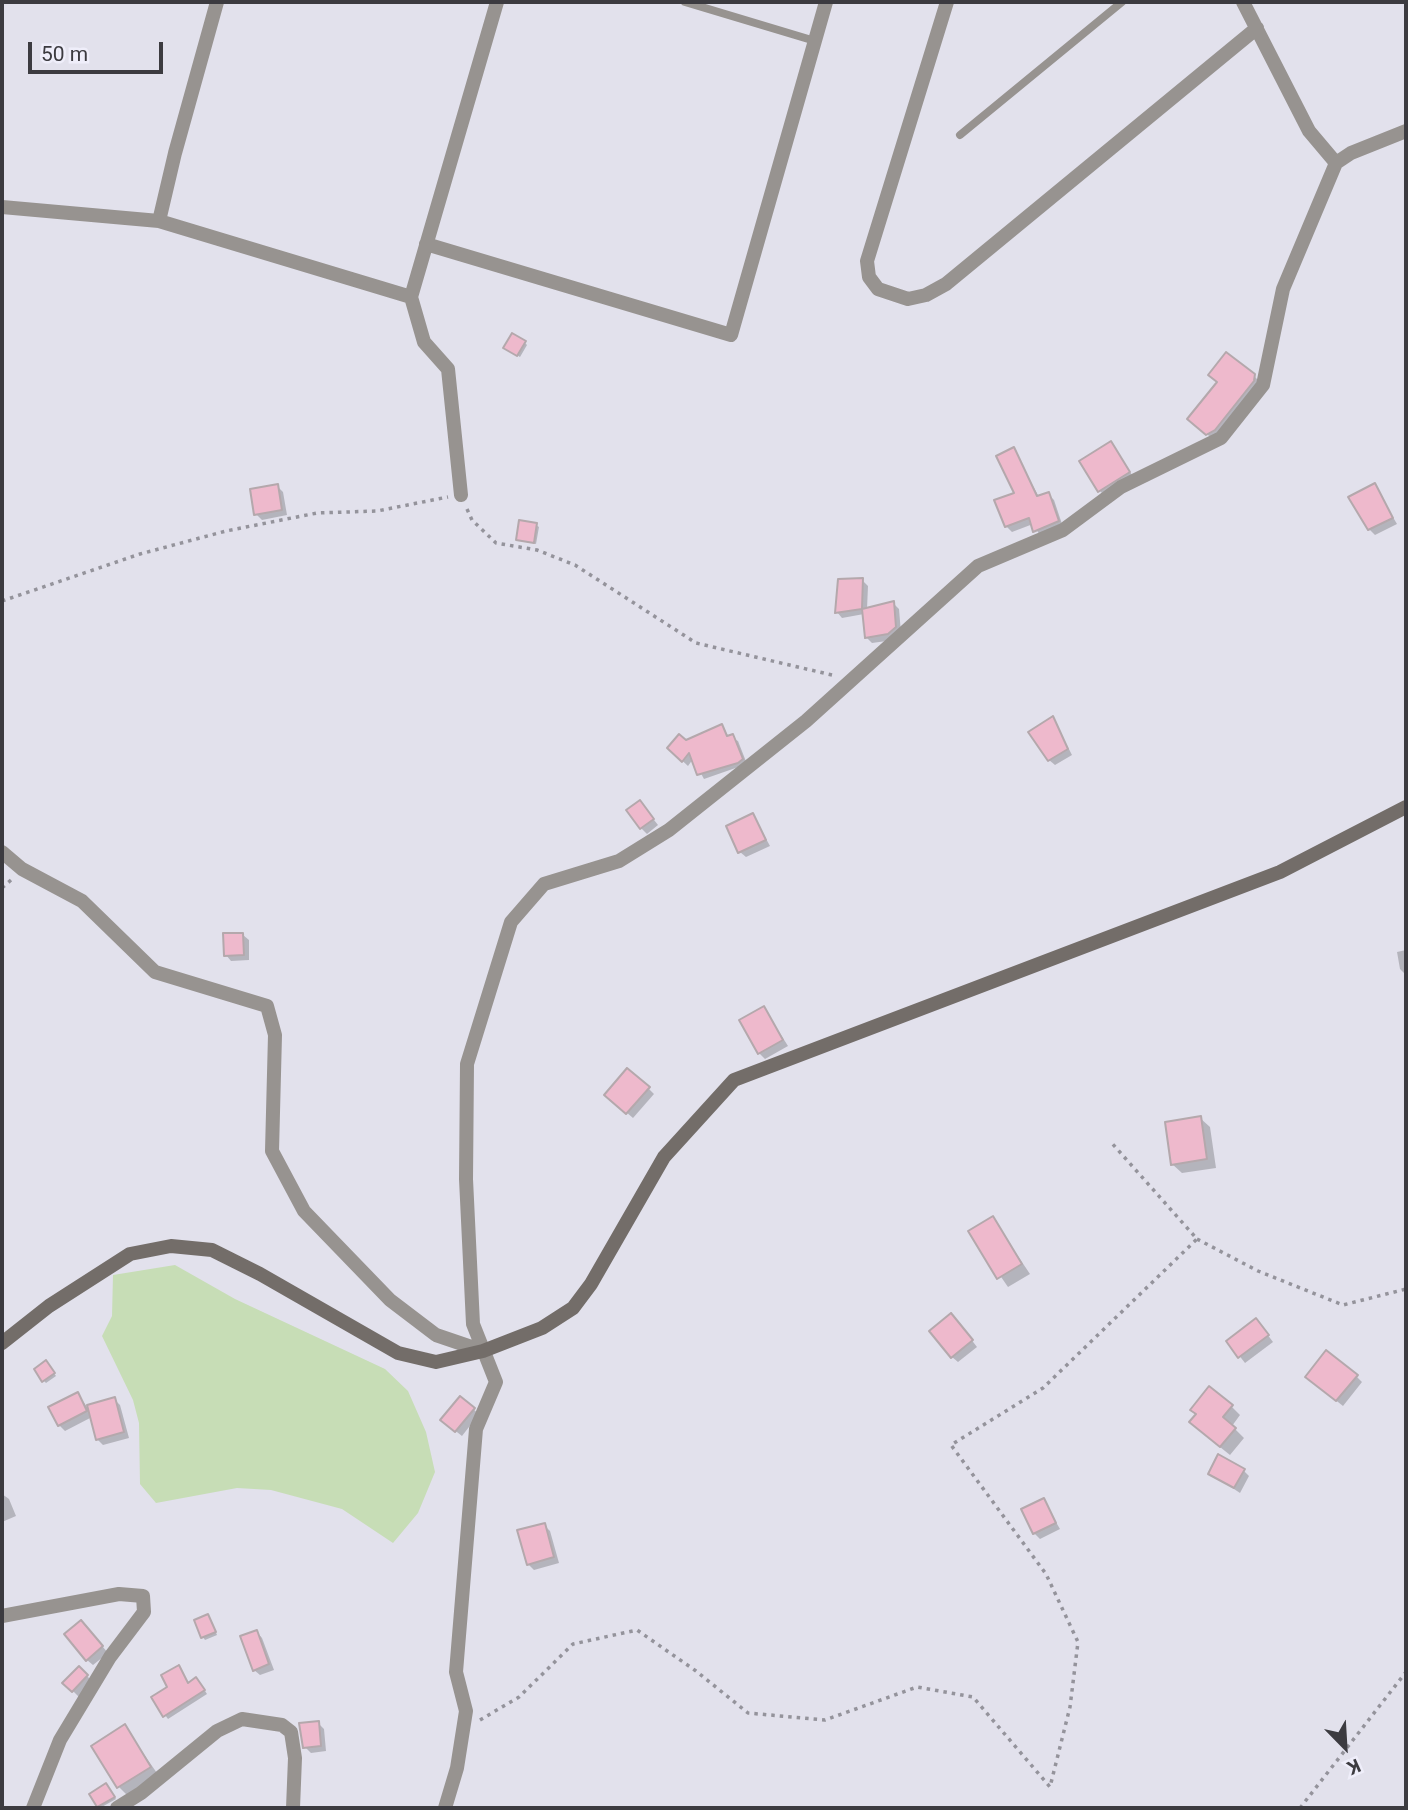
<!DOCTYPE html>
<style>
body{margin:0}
#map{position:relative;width:1408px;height:1810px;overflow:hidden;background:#e2e1ec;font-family:Roboto,sans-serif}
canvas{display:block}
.frame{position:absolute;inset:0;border:4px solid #3c3b40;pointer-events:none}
.north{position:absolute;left:1310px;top:1712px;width:70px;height:70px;-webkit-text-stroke:5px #efeefa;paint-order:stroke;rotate:156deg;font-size:19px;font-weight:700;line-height:28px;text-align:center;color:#3c3b40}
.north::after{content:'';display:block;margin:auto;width:24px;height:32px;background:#3c3b40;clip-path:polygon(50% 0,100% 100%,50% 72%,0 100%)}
.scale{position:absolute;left:28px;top:42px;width:135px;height:32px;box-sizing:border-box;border:4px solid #3c3b40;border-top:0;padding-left:9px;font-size:21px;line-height:24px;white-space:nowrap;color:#3c3b40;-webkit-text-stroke:5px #efeefa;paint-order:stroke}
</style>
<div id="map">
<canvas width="1408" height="1810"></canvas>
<div class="frame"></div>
<div class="north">K</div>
<div class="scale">50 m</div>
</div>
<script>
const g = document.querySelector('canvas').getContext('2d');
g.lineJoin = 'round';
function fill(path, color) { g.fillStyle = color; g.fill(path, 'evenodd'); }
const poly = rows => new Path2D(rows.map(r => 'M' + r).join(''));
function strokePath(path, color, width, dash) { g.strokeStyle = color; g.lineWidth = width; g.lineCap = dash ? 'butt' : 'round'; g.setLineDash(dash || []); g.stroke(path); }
fill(poly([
 [175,1265,235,1299,385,1369,408,1391,426,1432,435,1472,418,1513,393,1543,342,1509,271,1490,237,1488,156,1503,140,1484,139,1423,133,1400,102,1336,112,1316,113,1275]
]), '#c7ddb6');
fill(poly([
 [525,343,527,345,520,357,508,350],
 [1254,376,1260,382,1213,439,1195,425],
 [1111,443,1134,478,1105,496,1100,491],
 [1013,449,1039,497,1048,494,1054,500,1063,527,1041,537,1033,524,1012,532,1006,526,1016,493],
 [1374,485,1397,524,1375,535,1369,529],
 [277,486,283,492,287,515,262,520,256,514],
 [536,525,539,527,536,544,518,539],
 [862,580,868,586,867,609,893,603,899,609,901,633,894,640,872,643,866,637,864,614,842,618,837,612],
 [1053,718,1072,755,1055,765,1049,760],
 [722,726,729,737,738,741,747,764,704,779,693,759,688,766,674,753,686,742],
 [640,802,658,825,647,834,641,828],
 [753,815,770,846,746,857,740,852],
 [243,935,249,940,249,960,231,961,226,955],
 [1406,950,1406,975,1400,969,1397,952],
 [764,1008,788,1046,765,1059,759,1053],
 [648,1088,654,1094,633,1118,612,1100],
 [1200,1118,1210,1127,1216,1168,1182,1173,1172,1164],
 [993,1219,1030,1274,1008,1287,970,1232],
 [957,1321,977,1347,958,1362,952,1357],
 [1261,1326,1273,1342,1245,1363,1228,1341],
 [48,1365,56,1376,46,1383,44,1381],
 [1356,1376,1362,1382,1343,1406,1313,1382],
 [78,1394,87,1407,114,1399,120,1405,129,1438,103,1445,97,1439,92,1417,65,1431,59,1425],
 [1231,1406,1240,1415,1232,1426,1244,1438,1230,1455,1200,1431],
 [473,1409,479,1414,462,1436,448,1425],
 [1244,1471,1249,1476,1240,1493,1210,1473],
 [2,1494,9,1499,16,1516,2,1522],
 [1043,1500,1060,1529,1040,1539,1034,1533],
 [544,1525,550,1531,559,1563,534,1570,528,1564],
 [210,1619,217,1635,205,1640,203,1637],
 [87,1628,108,1653,93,1665,87,1660],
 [257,1632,262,1638,274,1670,260,1675,254,1670],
 [79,1668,93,1682,79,1697,65,1683],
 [179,1668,189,1684,200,1683,207,1694,168,1719,165,1715],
 [318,1723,324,1729,326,1751,311,1753,305,1747],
 [125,1727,159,1776,128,1796,119,1787],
 [109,1788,116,1799,100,1808,98,1806]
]), '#0003');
const building = poly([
 [512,333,526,341,517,356,503,348,512,333],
 [1226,352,1255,374,1254,381,1215,430,1206,435,1187,419,1217,382,1208,375,1226,352],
 [1111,441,1130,472,1098,492,1079,461,1111,441],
 [1014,447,1037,496,1049,492,1059,521,1033,532,1029,518,1005,527,994,500,1014,493,996,456,1014,447],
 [1375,483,1393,518,1368,530,1348,497,1375,483],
 [278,484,282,510,254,515,250,489,278,484],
 [519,520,537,523,534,543,516,540,519,520],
 [863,578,862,609,835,613,838,579,863,578],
 [894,601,896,627,888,634,865,638,862,609,894,601],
 [1053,716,1068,749,1048,761,1028,732,1053,716],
 [722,724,727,736,733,734,743,759,738,763,697,775,689,753,682,762,667,748,679,734,686,740,722,724],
 [640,800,654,819,640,829,626,810,640,800],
 [753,813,766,840,738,853,726,826,753,813],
 [223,933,243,933,244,955,224,956,223,933],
 [764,1006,783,1040,758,1054,739,1020,764,1006],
 [627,1068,650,1087,626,1114,604,1095,627,1068],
 [1201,1116,1207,1159,1171,1165,1165,1122,1201,1116],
 [993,1216,1022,1264,997,1279,968,1231,993,1216],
 [951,1313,973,1340,951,1358,929,1331,951,1313],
 [1256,1318,1269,1335,1238,1358,1226,1341,1256,1318],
 [1326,1350,1358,1375,1336,1401,1305,1377,1326,1350],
 [46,1360,55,1373,42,1382,34,1369,46,1360],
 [1209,1386,1233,1405,1223,1417,1236,1428,1220,1447,1189,1422,1196,1414,1190,1410,1209,1386],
 [78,1392,87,1411,58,1426,48,1407,78,1392],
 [460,1396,475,1408,455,1432,440,1420,460,1396],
 [115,1397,124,1432,96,1440,87,1405,115,1397],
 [1218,1454,1245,1469,1234,1488,1208,1474,1218,1454],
 [1044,1498,1056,1523,1033,1534,1021,1509,1044,1498],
 [545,1523,554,1557,527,1565,517,1530,545,1523],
 [208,1614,216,1632,201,1638,194,1620,208,1614],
 [81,1620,103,1646,86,1661,64,1634,81,1620],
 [257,1630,269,1664,253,1671,240,1636,257,1630],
 [179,1665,188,1683,196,1677,205,1690,163,1717,151,1697,167,1687,161,1675,179,1665],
 [79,1666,88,1675,72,1692,62,1683,79,1666],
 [319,1721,321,1746,303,1748,299,1723,319,1721],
 [125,1724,151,1767,117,1788,91,1746,125,1724],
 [106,1783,115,1797,97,1807,89,1794,106,1783]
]);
fill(building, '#eeb9cc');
strokePath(building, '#b4a8ac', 2);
strokePath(poly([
 [467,509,472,520,496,543,537,550,575,565,696,643,832,675],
 [2,601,140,554,226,531,317,513,377,511,448,497],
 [2,888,11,880],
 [1197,1239,1258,1271,1343,1305,1406,1289],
 [480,1720,519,1697,573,1644,637,1630,696,1671,748,1713,825,1720,917,1687,973,1697,1050,1787,1070,1707,1078,1642,1046,1574,951,1445,1043,1388,1197,1239,1110,1141],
 [1300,1808,1406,1672]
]), '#94939b', 3.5, [3.5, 5]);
strokePath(poly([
 [685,2,815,41],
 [960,135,1122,2]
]), '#979390', 8);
strokePath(poly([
 [947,2,867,261,869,277,878,289,908,299,926,295,946,284,1257,28],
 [1243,2,1309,131,1336,163],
 [2,207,159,221,411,297,424,342,448,369,461,495],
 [159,221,175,153,217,2],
 [426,244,731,335,826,2],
 [411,297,497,2],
 [2,852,22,869,82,901,155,972,267,1006,275,1035,272,1151,304,1211,390,1300,436,1335,483,1351],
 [2,1616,119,1594,143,1596,144,1612,110,1657,60,1740,33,1808],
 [117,1808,141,1793,217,1731,242,1719,282,1725,291,1732,295,1758,293,1808],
 [445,1808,457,1768,466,1711,456,1672,476,1429,496,1382,473,1324,466,1179,467,1064,511,922,544,884,619,861,669,830,806,721,978,566,1063,530,1121,487,1221,438,1263,385,1283,289,1336,163,1351,153,1406,131]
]), '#979390', 14);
strokePath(poly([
 [2,1343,49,1306,130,1254,171,1246,212,1250,260,1274,398,1353,436,1362,483,1351,542,1328,573,1308,591,1284,664,1157,734,1080,1280,872,1406,807]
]), '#736d69', 14);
</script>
